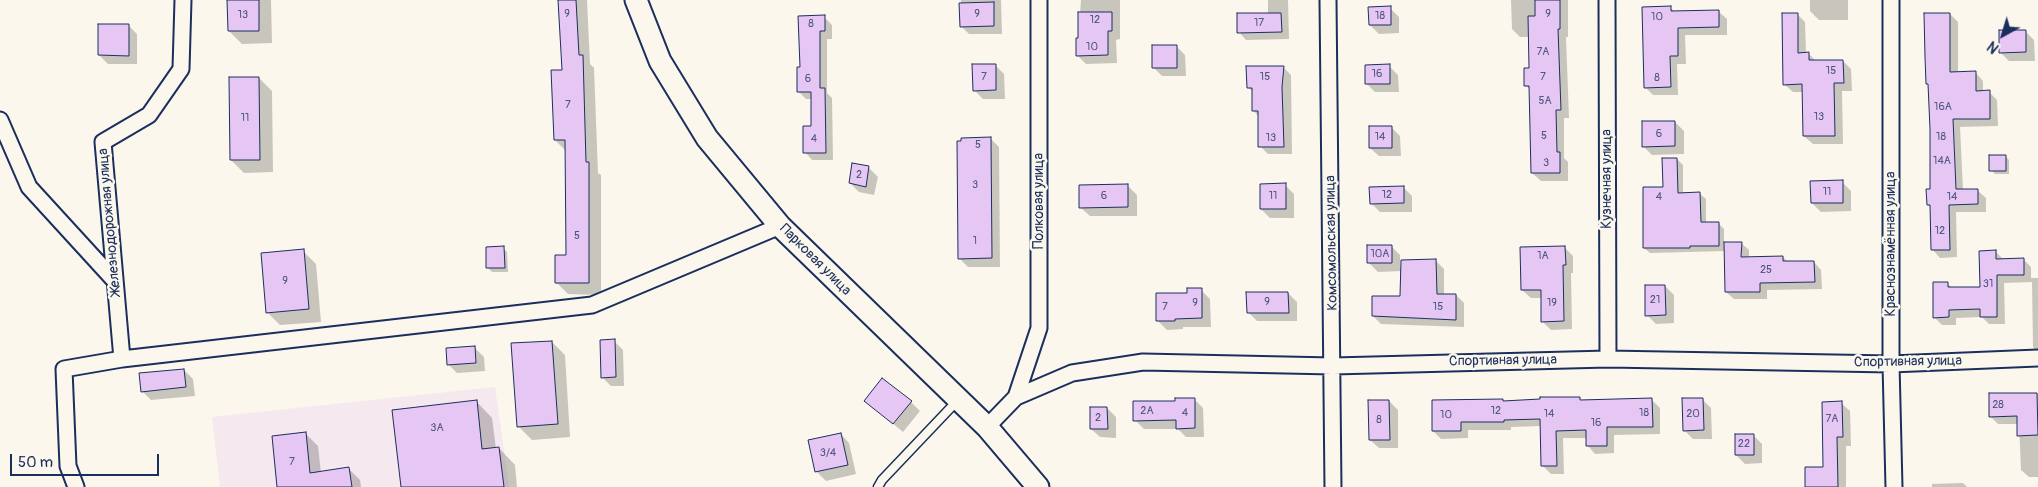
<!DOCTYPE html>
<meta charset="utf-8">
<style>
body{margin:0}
#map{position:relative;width:2038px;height:487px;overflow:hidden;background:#fbf7ec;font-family:Pangolin,sans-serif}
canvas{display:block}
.north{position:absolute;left:1978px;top:10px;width:50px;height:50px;-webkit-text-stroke:4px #fbf7ec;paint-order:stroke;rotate:219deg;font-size:14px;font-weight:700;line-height:20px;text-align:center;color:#1b2f5e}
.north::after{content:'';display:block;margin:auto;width:18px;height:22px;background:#1b2f5e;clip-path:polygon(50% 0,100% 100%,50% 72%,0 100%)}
.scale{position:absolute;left:10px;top:454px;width:149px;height:22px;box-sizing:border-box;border:2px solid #1b2f5e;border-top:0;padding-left:6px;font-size:15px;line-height:18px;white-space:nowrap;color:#1b2f5e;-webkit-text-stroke:4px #fbf7ec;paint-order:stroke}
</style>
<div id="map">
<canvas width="2038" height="487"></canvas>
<div class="north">N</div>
<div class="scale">50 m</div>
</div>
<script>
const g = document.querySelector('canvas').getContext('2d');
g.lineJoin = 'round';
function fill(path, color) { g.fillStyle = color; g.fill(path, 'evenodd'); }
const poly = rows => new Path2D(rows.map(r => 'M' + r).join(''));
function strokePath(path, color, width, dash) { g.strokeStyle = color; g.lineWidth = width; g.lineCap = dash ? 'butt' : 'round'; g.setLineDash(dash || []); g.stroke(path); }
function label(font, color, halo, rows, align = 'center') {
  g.font = font + ' Pangolin,sans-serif'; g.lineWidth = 5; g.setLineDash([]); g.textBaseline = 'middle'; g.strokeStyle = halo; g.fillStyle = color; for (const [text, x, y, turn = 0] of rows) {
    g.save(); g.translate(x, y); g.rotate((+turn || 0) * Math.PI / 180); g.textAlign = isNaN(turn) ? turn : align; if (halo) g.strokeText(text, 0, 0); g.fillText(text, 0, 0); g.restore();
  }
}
fill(poly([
 [495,387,509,487,220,487,212,417]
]), '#f5e8ee');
fill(poly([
 [229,0,271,0,272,43,242,44,229,31],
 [560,0,587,0,590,64,594,68,598,173,601,175,601,295,568,294,556,282,567,257,566,151,555,140,563,71],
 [961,0,1001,0,1002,34,969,34,961,26],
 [1081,0,1120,0,1120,39,1116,40,1117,63,1086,64,1077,55],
 [1268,0,1288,0,1289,39,1246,40,1239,32,1268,14],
 [1511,0,1568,0,1568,37,1566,37,1569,118,1564,118,1564,158,1568,162,1568,181,1541,181,1532,173,1531,90,1526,86,1530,69,1530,37,1520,37,1512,29],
 [1810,0,1848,0,1848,20,1819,20,1810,11],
 [1390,8,1399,17,1399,33,1379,34,1370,25],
 [1671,8,1675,12,1718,11,1727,19,1727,35,1685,35,1686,64,1677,64,1678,95,1653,95,1645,87],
 [1797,14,1805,22,1806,54,1809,54,1816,61,1843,61,1851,69,1852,91,1842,91,1843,144,1813,144,1804,136,1803,92,1793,92,1784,84],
 [1950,14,1958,22,1958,73,1975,72,1983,81,1983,92,1989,92,1997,100,1998,126,1960,127,1963,190,1977,190,1986,198,1986,212,1956,212,1957,257,1940,258,1932,249,1931,208,1928,204,1931,190,1930,86,1928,84],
 [824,17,832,25,832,39,827,39,827,93,832,98,833,160,812,160,805,152,812,127,812,99,806,99,798,91,802,69],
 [128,25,137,34,137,64,108,64,99,55],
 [2025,31,2034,40,2035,61,2009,61,2000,52],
 [1176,46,1185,55,1186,76,1162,76,1153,67],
 [995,65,1004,74,1005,99,983,99,974,90],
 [1389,66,1398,75,1399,92,1375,92,1366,83],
 [1283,67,1291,75,1292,154,1268,154,1260,146,1259,117,1253,110,1253,92,1248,87],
 [259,78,272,91,273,172,244,173,231,160],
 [1675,122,1684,131,1684,154,1652,155,1643,146],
 [1391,127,1400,136,1401,156,1379,156,1370,148],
 [990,138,999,147,1000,267,968,267,959,258],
 [2005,156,2009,160,2009,174,1995,174,1991,170],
 [1677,159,1683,165,1683,194,1700,194,1706,199,1706,223,1718,223,1724,229,1724,243,1741,243,1749,250,1749,258,1783,257,1788,262,1814,262,1821,270,1822,289,1767,290,1767,299,1734,299,1726,292,1726,251,1650,253,1644,248,1664,188],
 [869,168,878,177,874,195,859,192,850,183],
 [1842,182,1851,191,1851,211,1821,212,1812,203],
 [1285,185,1294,194,1294,218,1270,218,1261,209],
 [1128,186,1137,195,1137,216,1090,216,1081,208],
 [1403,187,1412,196,1412,212,1380,212,1371,203],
 [1391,246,1400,255,1400,268,1436,261,1444,269,1444,295,1456,295,1464,303,1464,327,1381,324,1373,316,1401,297,1402,271,1378,272,1369,263],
 [1564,247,1573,256,1573,273,1571,273,1572,329,1551,330,1542,321,1542,298,1531,298,1522,290],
 [503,248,507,252,508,272,492,272,488,268],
 [303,251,316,264,321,322,280,325,267,312],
 [1996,252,2004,260,2023,259,2031,267,2031,278,2038,278,2038,352,2033,347,2032,282,2004,283,2005,324,1989,324,1982,317,1956,318,1956,325,1942,325,1934,317,1947,283,1952,288,1981,289],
 [1665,286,1674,295,1674,323,1656,324,1647,315],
 [1201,290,1210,299,1211,327,1183,327,1183,329,1167,330,1158,321,1188,294],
 [1288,293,1297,302,1297,321,1257,321,1248,312],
 [614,341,623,350,624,386,611,386,602,377],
 [552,342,565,355,570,437,532,440,519,427],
 [475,348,484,357,485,371,457,373,448,364],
 [184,370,193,379,195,396,151,400,142,391],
 [2038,393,2038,477,2029,477,2021,470,2019,424,1998,424,1990,416,1990,394],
 [1194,399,1203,408,1204,437,1186,437,1178,429,1144,429,1135,420,1177,402],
 [1579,399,1582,401,1652,400,1660,408,1660,434,1614,435,1614,453,1595,454,1588,446,1587,438,1563,438,1564,474,1551,474,1543,466,1542,426,1511,427,1511,430,1468,430,1468,438,1441,439,1433,431,1503,400,1504,402],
 [1702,399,1711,408,1712,439,1693,439,1684,430],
 [476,401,492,418,496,449,499,448,515,465,517,487,402,487],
 [866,401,911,402,920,411,903,432],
 [1389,401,1398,410,1398,448,1379,448,1370,440],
 [1841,403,1850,411,1851,446,1846,446,1846,487,1807,487,1824,468],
 [1107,408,1116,417,1116,438,1100,437,1091,429],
 [306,434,318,446,321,473,348,468,360,480,361,487,279,487],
 [841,434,849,443,856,474,826,481,817,472,810,441],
 [1753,435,1762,444,1762,463,1745,464,1736,455],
 [1963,483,1967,487,1932,487,1932,484]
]), '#0003');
const building = poly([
 [227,0,259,0,259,31,228,31,227,0],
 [558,0,576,0,579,55,583,55,586,162,589,162,589,283,555,283,555,255,566,255,565,140,554,140,551,70,562,70,558,0],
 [1535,0,1560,0,1560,29,1558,29,1561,110,1556,110,1557,152,1560,152,1560,173,1531,173,1529,86,1524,86,1524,68,1529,68,1528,16,1535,16,1535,0],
 [994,2,994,26,960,27,959,3,994,2],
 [1391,6,1391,25,1369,25,1368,7,1391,6],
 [1671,6,1671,11,1719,10,1719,27,1678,28,1678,56,1670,56,1671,87,1644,88,1642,7,1671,6],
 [1078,12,1112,12,1112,31,1108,31,1108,55,1076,56,1076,38,1078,38,1078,12],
 [1237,13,1281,13,1282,32,1237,33,1237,13],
 [1782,13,1798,13,1798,53,1809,52,1809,60,1843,60,1844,83,1834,83,1835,136,1803,136,1802,84,1783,85,1782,13],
 [1924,13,1950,13,1950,72,1976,71,1976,91,1990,90,1990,119,1953,119,1956,189,1978,189,1978,204,1949,205,1950,250,1931,250,1930,205,1927,205,1926,189,1930,189,1930,129,1928,84,1926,84,1925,57,1924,13],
 [825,15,825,31,820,31,820,88,825,88,826,153,803,153,803,126,811,126,811,92,797,92,797,67,800,67,798,16,825,15],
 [98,24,129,24,129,56,98,55,98,24],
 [1999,30,2026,30,2026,52,1999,53,1999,30],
 [1152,45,1177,45,1177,68,1152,68,1152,45],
 [972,64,996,64,996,90,973,91,972,64],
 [1390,64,1390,84,1365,84,1365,65,1390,64],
 [1246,66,1284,66,1282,87,1284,147,1258,147,1258,111,1252,111,1252,88,1247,88,1246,66],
 [229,77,259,77,260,160,230,160,229,77],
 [1642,121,1675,121,1675,146,1642,147,1642,121],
 [1369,126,1392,126,1392,148,1369,148,1369,126],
 [991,137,992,258,958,259,957,141,961,141,961,138,991,137],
 [1989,155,2006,155,2006,171,1989,171,1989,155],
 [1662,158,1677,158,1678,193,1700,192,1701,222,1719,222,1719,246,1690,246,1690,248,1643,248,1643,187,1663,187,1662,158],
 [852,163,869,166,866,187,849,183,852,163],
 [1843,180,1843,203,1811,203,1810,181,1843,180],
 [1286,183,1286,209,1260,209,1260,184,1286,183],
 [1128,184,1128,207,1079,208,1079,185,1128,184],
 [1404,186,1404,203,1370,204,1369,187,1404,186],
 [1724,242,1742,242,1741,257,1783,256,1783,261,1814,261,1815,282,1760,283,1760,292,1725,292,1724,242],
 [1367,245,1392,245,1392,263,1367,263,1367,245],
 [504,246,505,268,486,268,486,247,504,246],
 [1565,246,1566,265,1563,265,1564,321,1541,322,1541,290,1521,290,1520,247,1565,246],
 [304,249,309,309,266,313,261,253,304,249],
 [1996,250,1996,259,2024,258,2024,275,1997,275,1997,317,1980,317,1980,309,1949,310,1949,317,1933,318,1933,282,1948,282,1948,287,1980,287,1979,251,1996,250],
 [1436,259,1437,294,1456,294,1456,320,1372,316,1372,296,1400,296,1401,260,1436,259],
 [1645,285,1665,285,1666,315,1645,316,1645,285],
 [1187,288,1202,288,1202,318,1175,319,1175,321,1156,321,1156,293,1187,293,1187,288],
 [1246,292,1288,292,1289,313,1247,313,1246,292],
 [615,339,616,377,601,378,600,340,615,339],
 [552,341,558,424,517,427,511,343,552,341],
 [475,346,476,363,447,365,446,348,475,346],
 [184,369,186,387,141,392,139,373,184,369],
 [882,378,912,401,893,424,864,401,882,378],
 [1989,393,2037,393,2038,435,2017,436,2017,416,1989,417,1989,393],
 [1540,397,1580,397,1580,400,1652,398,1653,427,1607,427,1607,446,1586,446,1586,430,1556,431,1557,466,1541,466,1540,419,1504,420,1504,422,1461,422,1461,431,1432,431,1432,400,1503,399,1503,401,1540,399,1540,397],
 [1175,398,1195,398,1195,428,1176,429,1176,420,1133,421,1133,401,1175,401,1175,398],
 [1682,398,1703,398,1704,430,1683,431,1682,398],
 [477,400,482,449,499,447,504,487,401,487,392,410,477,400],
 [1368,400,1389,400,1390,440,1369,440,1368,400],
 [1842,401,1843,437,1837,437,1838,487,1805,487,1805,467,1823,467,1822,402,1842,401],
 [1090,407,1107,407,1108,429,1090,429,1090,407],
 [306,432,310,473,349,467,352,487,277,487,272,436,306,432],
 [841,433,848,465,815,472,808,440,841,433],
 [1735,434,1754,434,1754,455,1735,455,1735,434]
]);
fill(building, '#e6c6f3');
strokePath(building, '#1b2f5e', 1);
const service = poly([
 [878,487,882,480,958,400]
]);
const minor = poly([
 [1328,0,1333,487],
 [1607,0,1608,359],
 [1891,0,1891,364,1894,487],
 [0,120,29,187,115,281],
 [122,359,103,142,149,115,181,69,183,0],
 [1016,397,1039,328,1039,0],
 [987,427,1016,397,1072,373,1143,362,1333,366,1608,359,1891,364,2038,358],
 [76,487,68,466,64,369,122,359,592,305,780,226]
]);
const secondary = poly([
 [636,0,660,61,707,138,780,226,987,427,1038,487]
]);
strokePath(service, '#1b2f5e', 11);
strokePath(minor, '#1b2f5e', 19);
strokePath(secondary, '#1b2f5e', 25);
strokePath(service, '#fbf7ec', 8);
strokePath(minor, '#fbf7ec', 15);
strokePath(secondary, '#fbf7ec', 21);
label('11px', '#4e5583', null, [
 ["9",567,14],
 ["9",977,14],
 ["9",1548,14],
 ["13",243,15],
 ["18",1380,16],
 ["10",1657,17],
 ["12",1095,20],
 ["17",1259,23],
 ["8",811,24],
 ["10",1092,47],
 ["7А",1543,52],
 ["15",1831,71],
 ["16",1377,74],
 ["7",984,77],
 ["15",1265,77],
 ["7",1543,77],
 ["8",1657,78],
 ["6",808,79],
 ["5А",1545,101],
 ["7",568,105],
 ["16А",1943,107],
 ["13",1819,117],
 ["11",245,118],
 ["6",1659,134],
 ["5",1544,136],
 ["14",1380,137],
 ["18",1941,137],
 ["13",1271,138],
 ["4",814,139],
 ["5",978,145],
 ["14А",1942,161],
 ["3",1546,163],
 ["2",859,175],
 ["3",975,185],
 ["11",1827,192],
 ["12",1387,195],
 ["6",1104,196],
 ["11",1273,196],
 ["4",1659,197],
 ["14",1952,197],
 ["12",1940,231],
 ["5",577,236],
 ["1",975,241],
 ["10А",1380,254],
 ["1А",1543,256],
 ["25",1766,270],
 ["9",285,281],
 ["31",1988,284],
 ["21",1655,300],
 ["9",1267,302],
 ["9",1195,303],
 ["19",1552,303],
 ["7",1165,307],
 ["15",1438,307],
 ["28",1998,405],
 ["2А",1147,411],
 ["12",1496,411],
 ["4",1185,413],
 ["18",1644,413],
 ["14",1549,414],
 ["20",1693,414],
 ["10",1446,415],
 ["2",1098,418],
 ["7А",1832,419],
 ["8",1379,420],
 ["16",1596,423],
 ["3А",437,428],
 ["22",1744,444],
 ["3/4",828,453],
 ["7",292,462]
]);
label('14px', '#1b2f5e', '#fbf7ec', [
 ["Кузнечная улица",1607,179,-90],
 ["Полковая улица",1039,201,-90],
 ["Железнодорожная улица",110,222,-95],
 ["Комсомольская улица",1332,243,-91],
 ["Краснознамённая улица",1891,244,-90],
 ["Парковая улица",815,260,45],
 ["Спортивная улица",1503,361,-1],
 ["Спортивная улица",1908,362,-1]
]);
</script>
